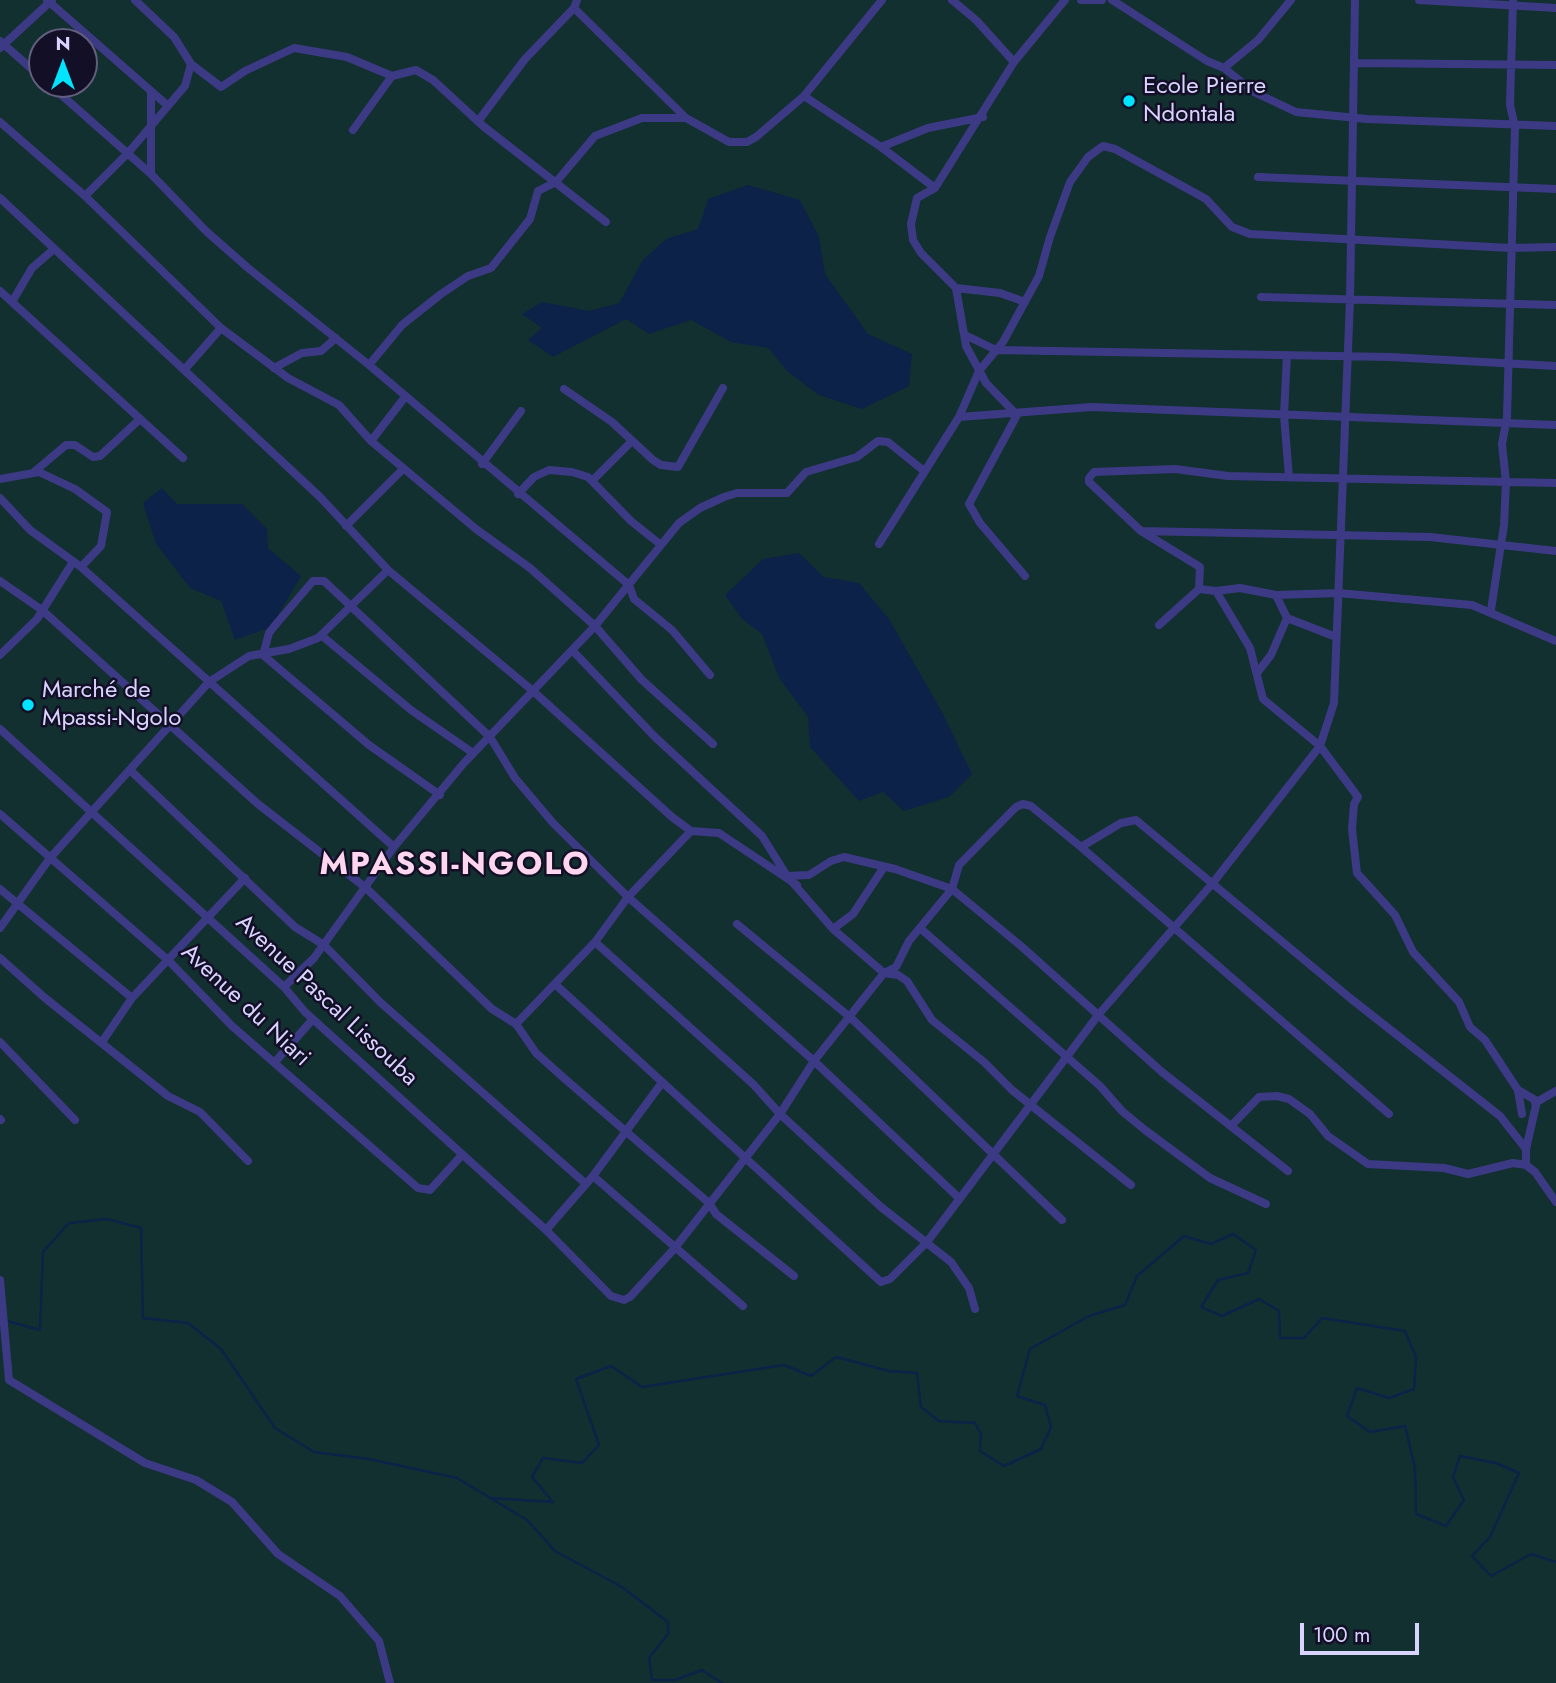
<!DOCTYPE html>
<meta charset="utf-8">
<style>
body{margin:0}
#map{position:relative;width:1556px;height:1683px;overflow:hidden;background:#130f26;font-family:Jost,sans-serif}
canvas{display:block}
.north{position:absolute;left:28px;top:28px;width:70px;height:70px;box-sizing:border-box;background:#130f26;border:2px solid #625e7d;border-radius:50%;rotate:0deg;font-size:19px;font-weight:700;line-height:28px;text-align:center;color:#d9d4ff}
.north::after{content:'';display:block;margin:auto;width:24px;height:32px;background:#00e5ff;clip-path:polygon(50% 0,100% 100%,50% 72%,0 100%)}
.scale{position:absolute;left:1300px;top:1623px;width:119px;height:32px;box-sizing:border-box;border:4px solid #d9d4ff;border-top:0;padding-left:9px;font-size:21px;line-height:24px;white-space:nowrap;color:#d9d4ff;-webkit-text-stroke:5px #130f26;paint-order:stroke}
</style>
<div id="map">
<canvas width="1556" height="1683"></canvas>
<div class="north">N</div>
<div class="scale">100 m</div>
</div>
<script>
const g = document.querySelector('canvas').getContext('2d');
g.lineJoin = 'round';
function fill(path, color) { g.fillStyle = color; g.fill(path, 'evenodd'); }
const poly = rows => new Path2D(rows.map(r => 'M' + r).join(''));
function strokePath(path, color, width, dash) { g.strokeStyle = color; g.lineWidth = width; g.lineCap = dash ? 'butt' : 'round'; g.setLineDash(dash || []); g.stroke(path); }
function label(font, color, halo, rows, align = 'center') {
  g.font = font + ' Jost,sans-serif'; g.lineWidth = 5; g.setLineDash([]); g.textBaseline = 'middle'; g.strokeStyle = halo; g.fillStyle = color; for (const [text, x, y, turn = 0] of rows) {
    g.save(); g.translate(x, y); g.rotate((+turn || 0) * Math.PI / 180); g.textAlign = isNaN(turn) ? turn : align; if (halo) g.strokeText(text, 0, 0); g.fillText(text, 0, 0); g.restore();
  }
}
fill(poly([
 [0,0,1556,0,1556,1683,0,1683],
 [42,42,84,42,84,84,42,84]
]), '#12302f');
fill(poly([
 [748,185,800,200,819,237,825,274,868,334,912,354,909,386,862,409,819,395,788,372,768,348,731,342,691,320,649,334,626,319,553,357,528,340,542,328,522,314,542,302,589,311,619,303,643,260,666,239,698,229,708,199],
 [162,488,177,504,242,504,267,529,268,548,301,576,271,627,235,640,221,601,190,588,156,544,143,503],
 [799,553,824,577,859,583,889,619,943,714,972,774,949,797,904,811,883,792,859,801,810,747,808,717,779,678,762,634,742,619,725,595,763,559]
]), '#0c2248');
strokePath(poly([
 [7,1321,40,1330,43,1252,69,1223,107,1219,141,1228,143,1318,188,1323,221,1349,275,1428,314,1452,369,1459,457,1478,527,1520,555,1551,622,1587,668,1622,668,1634,649,1658,652,1680,675,1680,702,1670,722,1683],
 [491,1498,553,1502,532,1477,543,1458,582,1463,599,1445,576,1379,611,1366,642,1387,784,1365,811,1376,836,1357,889,1371,917,1373,921,1407,939,1421,975,1423,981,1434,980,1451,1004,1466,1041,1449,1051,1427,1045,1405,1017,1396,1030,1349,1089,1316,1125,1305,1137,1276,1184,1236,1211,1244,1233,1234,1256,1250,1248,1273,1218,1280,1201,1307,1222,1316,1259,1299,1279,1311,1280,1338,1304,1338,1322,1318,1405,1331,1416,1357,1414,1389,1389,1398,1357,1388,1347,1416,1370,1432,1405,1426,1415,1468,1416,1514,1446,1526,1464,1500,1453,1477,1460,1456,1496,1463,1519,1473,1490,1537,1472,1556,1491,1576,1531,1554,1556,1562]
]), '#0c2248', 2.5);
strokePath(poly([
 [47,0,167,105],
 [135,0,174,37,191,64,221,87,245,71,294,48,347,57,392,76],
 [952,0,976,20,1014,62],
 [1081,0,1102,0],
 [1112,0,1207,61,1224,68,1254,92,1296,112,1367,119,1556,126],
 [1419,0,1556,8],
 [574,8,686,118,729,142,747,142,756,137,804,96,881,147,928,128,983,117],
 [0,41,42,78],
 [0,48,52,0],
 [1356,63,1556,65],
 [1224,68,1258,40,1291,0],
 [49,84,151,174,206,231,248,268,369,365,629,585,634,599,672,630,710,675],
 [804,96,882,0],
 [479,120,525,59,574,8,577,0],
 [0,122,85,196,221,328,288,378,339,405,371,441,476,529,530,568,595,626,642,680,713,744],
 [353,130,392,76,416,70,433,80,483,126,606,222],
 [881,147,935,188,917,198,911,224,913,240,921,253,956,288,966,346,986,383,1017,415,969,504,980,523,1025,576],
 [151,174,151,92],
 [1258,177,1556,189],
 [935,188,1014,62,1065,0],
 [85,196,128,153,185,86,191,64],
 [0,198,320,497,388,570,533,691,672,817,691,831,719,833,797,885],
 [956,288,1000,293,1025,302],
 [0,291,183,458],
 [1261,297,1556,305],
 [12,302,32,268,54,249],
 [965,335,996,350,1391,357,1556,366],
 [1287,355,1284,415,1289,477],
 [369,365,402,325,441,294,468,276,491,268,530,219,538,191,556,182,595,136,642,118,686,118],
 [274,368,302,353,321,351,336,338],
 [185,369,221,328],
 [564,389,612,422,653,460,661,465,678,467,723,388],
 [959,417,1092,407,1556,425],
 [371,441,405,397],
 [482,464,521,411],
 [34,472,66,445,75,445,93,457,100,456,140,419],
 [0,479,39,472,75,489,107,512,101,546,81,567],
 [592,481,632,441],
 [518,494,534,477,549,470,572,472,588,477,631,521,661,545],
 [0,498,30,530,81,567,394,847],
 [346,526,403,469],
 [1141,531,1430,537,1556,551],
 [879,544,959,417,979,371,1003,342,1039,276,1050,237,1070,182,1088,157,1103,146,1115,149,1206,199,1232,227,1250,234,1510,248,1556,247],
 [0,581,42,610,258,804,366,888,492,1009,516,1024,536,1053,565,1079,709,1203,716,1214,794,1276],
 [1199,589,1216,591,1240,588,1276,595,1287,618,1336,637],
 [1216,591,1250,648,1263,699,1320,746,1358,797,1354,804,1352,829,1357,873,1395,915,1413,952,1459,1002,1470,1027,1485,1040,1518,1090,1522,1114],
 [1276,595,1338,593,1472,605,1556,641],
 [1491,610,1504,525,1506,482,1502,444,1507,417,1515,127,1510,105,1513,0],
 [1159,625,1199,589,1200,567,1141,531,1089,482,1089,478,1094,472,1175,469,1228,476,1556,483],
 [321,635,411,710,473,753],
 [573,651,654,736,762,836,787,876,833,929,884,973,898,975,907,981,932,1020,984,1062,1012,1090,1131,1185],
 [0,655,37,619,73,562],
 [263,655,269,633,277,623,313,581,324,581,490,737,515,778,553,823,628,897,814,1061,959,1198],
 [263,655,369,745,440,795],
 [1257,673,1271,655,1287,618],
 [0,729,284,987,305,1012,546,1230,611,1296,624,1300,630,1297,674,1249,780,1114,814,1061,884,973,896,967,909,941,952,889,959,865,1016,807,1023,804,1031,806,1081,847,1121,823,1136,820,1350,998,1500,1116,1526,1149],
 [130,770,295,927,324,945,380,1002,586,1184],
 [0,814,169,961,232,1026,418,1188,430,1190,462,1155],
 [1081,847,1389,1114],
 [787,876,809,875,831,861,844,857,895,869,952,889,1021,946,1162,1072,1288,1171],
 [0,889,132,998],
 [737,924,851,1018,1062,1220],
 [0,928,50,858,209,682,249,656,289,649,318,638,388,570],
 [920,928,1100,1086,1122,1111,1145,1130,1210,1178,1266,1204],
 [833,929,853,914,884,867],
 [595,942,628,897,691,831],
 [0,958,45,998,168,1096,200,1112,248,1161],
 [556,985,881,1282,890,1279,927,1242,1099,1014,1212,884,1320,746,1334,703,1350,299,1355,0],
 [284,987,314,958,394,847,464,763,595,626,679,523,700,508,724,497,737,493,787,493,806,472,857,457,878,441,888,442,924,471],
 [516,1024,595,942,753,1084,780,1114,881,1207,951,1262,969,1288,975,1309],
 [0,1042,75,1120],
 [102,1042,132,998,245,878],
 [275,1062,313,1019],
 [1518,1090,1537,1101],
 [1535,1103,1556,1091],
 [0,1119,1,1120],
 [1231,1126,1259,1097,1277,1096,1289,1099,1310,1114,1328,1136,1368,1164,1444,1168,1468,1174,1513,1163,1526,1165,1535,1172,1556,1202],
 [1526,1165,1526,1149,1537,1101],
 [593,1176,743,1306],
 [546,1230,593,1176,661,1084],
 [0,1280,9,1380,145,1463,196,1480,232,1502,278,1554,340,1596,379,1641,390,1683]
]), '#3d3a85', 8);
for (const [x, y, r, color] of [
 [1129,101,7,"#00e5ff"],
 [28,705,7,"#00e5ff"]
]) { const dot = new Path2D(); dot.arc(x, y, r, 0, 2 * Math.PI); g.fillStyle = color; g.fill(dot); strokePath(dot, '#130f26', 2.5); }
label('24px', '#d9d4ff', '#130f26', [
 ["Ecole Pierre",1143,87],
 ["Ndontala",1143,115],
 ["Marché de",42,691],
 ["Mpassi-Ngolo",42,719]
], 'left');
label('24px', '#d9d4ff', '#130f26', [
 ["Avenue Pascal Lissouba",326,1001,43],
 ["Avenue du Niari",245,1006,43]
]);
g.letterSpacing = '2px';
label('bold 32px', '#ffd6f0', '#130f26', [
 ["MPASSI-NGOLO",455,866]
]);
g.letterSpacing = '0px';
</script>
